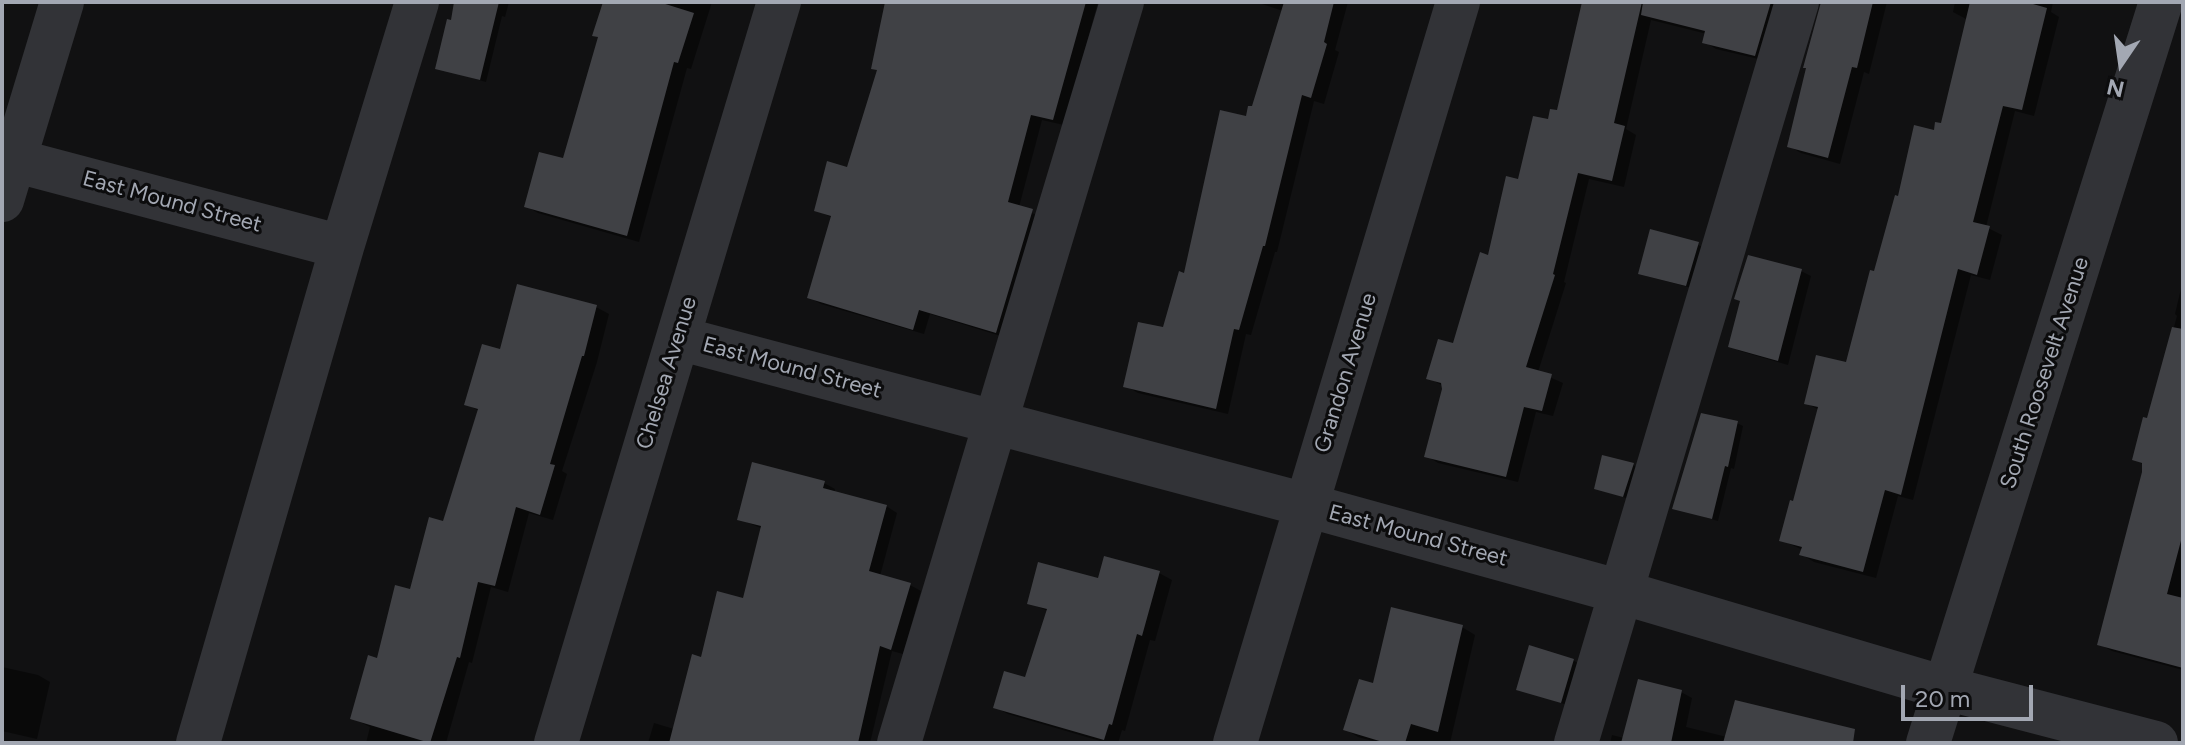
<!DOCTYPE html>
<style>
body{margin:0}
#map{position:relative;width:2185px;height:745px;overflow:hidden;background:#111112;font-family:Figtree,sans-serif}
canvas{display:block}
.frame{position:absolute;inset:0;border:4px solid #a3a8b3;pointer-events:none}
.north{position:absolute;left:2081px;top:24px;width:80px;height:80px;-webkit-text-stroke:6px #0c0c0d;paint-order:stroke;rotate:193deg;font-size:22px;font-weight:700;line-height:32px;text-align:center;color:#a3a8b3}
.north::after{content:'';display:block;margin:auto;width:28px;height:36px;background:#a3a8b3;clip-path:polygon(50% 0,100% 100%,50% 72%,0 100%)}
.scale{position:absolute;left:1901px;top:685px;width:132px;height:36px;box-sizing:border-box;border:4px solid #a3a8b3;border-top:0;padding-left:10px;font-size:24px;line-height:28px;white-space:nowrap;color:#a3a8b3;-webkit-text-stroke:6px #0c0c0d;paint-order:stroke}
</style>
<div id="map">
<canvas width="2185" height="745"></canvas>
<div class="frame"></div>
<div class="north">N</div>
<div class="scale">20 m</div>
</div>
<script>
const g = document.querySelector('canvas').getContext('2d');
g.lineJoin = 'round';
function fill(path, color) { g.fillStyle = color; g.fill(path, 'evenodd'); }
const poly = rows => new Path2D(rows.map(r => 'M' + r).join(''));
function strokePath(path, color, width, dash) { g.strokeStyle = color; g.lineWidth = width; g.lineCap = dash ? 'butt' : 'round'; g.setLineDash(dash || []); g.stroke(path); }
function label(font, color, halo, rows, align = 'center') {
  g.font = font + ' Figtree,sans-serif'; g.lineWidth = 6; g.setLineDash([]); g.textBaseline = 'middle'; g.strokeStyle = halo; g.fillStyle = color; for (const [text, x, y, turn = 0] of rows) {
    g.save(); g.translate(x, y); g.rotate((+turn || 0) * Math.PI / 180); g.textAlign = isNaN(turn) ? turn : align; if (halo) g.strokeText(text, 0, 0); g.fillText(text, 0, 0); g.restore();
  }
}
fill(poly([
 [457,2,509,2,505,17,502,16,486,82,437,68],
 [605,2,712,2,691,69,687,68,639,242,538,213,526,206,564,161,600,38],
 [901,2,1098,2,1064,125,1042,120,1019,207,1043,218,1007,338,930,314,924,334,821,304,810,298,833,218,816,210,849,169],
 [1256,2,1348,2,1335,50,1339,52,1324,104,1314,101,1277,252,1275,252,1251,335,1246,334,1228,414,1138,393,1126,386,1164,330,1253,109,1283,11],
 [1586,2,1784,2,1767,61,1716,49,1705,42,1707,34,1651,20,1626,129,1636,135,1624,187,1589,179,1564,282,1566,283,1538,372,1563,383,1553,416,1536,412,1518,482,1438,463,1427,456,1443,386,1429,378,1454,345,1520,181,1549,122,1558,113],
 [1823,2,1887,2,1869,74,1864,72,1840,164,1801,153,1789,146],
 [1955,2,2053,2,2051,12,2059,17,2034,116,2015,111,1986,227,2002,235,1990,280,1971,275,1913,500,1898,496,1876,578,1814,562,1801,554,1803,550,1781,540,1795,504,1819,410,1806,403,1848,365,1899,198,1935,132,1943,126,1968,20,1953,12],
 [1651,231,1704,247,1692,288,1646,276],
 [1801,271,1811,276,1788,365,1740,351,1730,346],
 [2183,280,2183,586,2180,599,2183,600,2183,670,2112,651,2099,644,2144,472,2144,465,2134,459,2148,421,2177,316,2175,314],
 [518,287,596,307,609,314,597,362,562,471,567,474,553,520,529,513,508,592,491,587,472,663,469,662,446,743,366,743,370,727,352,718,445,524,479,411,466,404,501,351],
 [1737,423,1743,426,1734,469,1731,468,1718,521,1674,508],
 [1633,465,1639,468,1629,499,1596,488],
 [824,483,835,489,834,493,886,506,897,513,880,576,910,585,921,591,903,654,892,651,870,743,648,743,654,723,674,729,702,659,744,600,763,529,739,519],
 [1159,573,1172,580,1155,641,1150,640,1125,731,1122,730,1118,743,1107,743,1008,714,995,707,1027,680,1048,611,1029,603,1099,581],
 [1462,627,1475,635,1450,743,1380,743,1358,737,1345,729,1375,685],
 [1573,660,1579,664,1567,705,1519,689],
 [2,667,38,675,50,682,37,739,2,731],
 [1681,692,1692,698,1686,727,1727,737,1809,743,1610,743,1612,735,1624,738]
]), '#0007');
fill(poly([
 [454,2,499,2,480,80,435,69,447,19,451,20],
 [603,2,659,2,694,13,678,63,674,62,627,236,524,207,539,152,563,158,598,37,592,36],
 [885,2,1086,2,1053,120,1031,115,1008,202,1033,209,996,333,919,310,913,330,807,298,831,216,814,211,827,161,847,167,877,70,871,69],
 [1284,2,1334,2,1324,42,1327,44,1311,98,1302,95,1265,246,1263,246,1239,330,1234,329,1216,409,1123,387,1138,322,1163,327,1179,271,1184,273,1220,110,1246,116,1248,106,1252,106],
 [1582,2,1642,2,1614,123,1625,126,1612,181,1578,173,1553,274,1555,275,1526,367,1552,374,1542,411,1524,407,1506,477,1424,457,1442,389,1441,383,1426,379,1438,339,1453,343,1480,252,1488,255,1506,176,1518,179,1533,116,1548,119,1550,109,1557,110],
 [1643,2,1771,2,1755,56,1702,43,1705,31,1641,15],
 [1821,2,1873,2,1857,68,1852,67,1828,158,1787,147,1806,68,1803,68],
 [1970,2,2026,2,2047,8,2022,110,2003,106,1973,222,1990,226,1977,275,1958,269,1901,495,1885,490,1863,572,1799,555,1802,547,1779,541,1790,500,1793,501,1818,407,1804,404,1816,355,1846,362,1870,270,1874,271,1895,195,1898,196,1914,125,1934,130,1935,122,1941,123],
 [1650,229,1699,242,1686,286,1638,274],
 [1748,255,1802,269,1778,361,1728,347,1740,301,1734,299],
 [517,284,597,305,584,356,582,356,550,464,555,465,540,515,516,507,495,586,478,582,460,658,457,657,430,743,350,719,368,655,377,658,395,585,410,589,429,517,443,521,478,409,464,405,482,344,500,349],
 [2172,327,2183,329,2183,533,2167,594,2183,598,2183,668,2097,645,2142,472,2142,463,2132,460,2143,417,2147,418],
 [1701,413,1738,421,1728,467,1725,466,1712,519,1672,509],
 [1602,455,1634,463,1623,497,1594,489],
 [752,462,825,481,823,488,887,505,869,571,911,583,891,650,880,646,858,743,669,743,692,654,701,657,717,591,743,598,761,526,737,520],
 [1104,556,1160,571,1142,636,1137,634,1112,725,1109,724,1104,740,993,708,1004,671,1025,677,1047,609,1027,604,1038,562,1098,578],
 [1391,607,1463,625,1438,732,1411,724,1405,743,1386,743,1343,730,1359,679,1373,683],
 [1529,645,1574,659,1561,703,1516,690],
 [1638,679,1682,690,1671,743,1621,743],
 [1735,700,1855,729,1853,743,1723,743]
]), '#404145');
strokePath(poly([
 [2,157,342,247],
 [2,200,62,2],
 [678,338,1306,505,1621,592,1945,688,2156,743],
 [198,743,342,247,417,2],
 [556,743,779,2],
 [899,743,1122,2],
 [1235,743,1458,2],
 [1576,743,1797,2],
 [1928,743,2161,2]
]), '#323337', 44);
label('22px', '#a3a8b3', '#0c0c0d', [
 ["East Mound Street",172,202,15],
 ["East Mound Street",792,368,15],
 ["Chelsea Avenue",667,373,-73],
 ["Grandon Avenue",1346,373,-73],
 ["South Roosevelt Avenue",2045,373,-72],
 ["East Mound Street",1418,536,15]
]);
</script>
